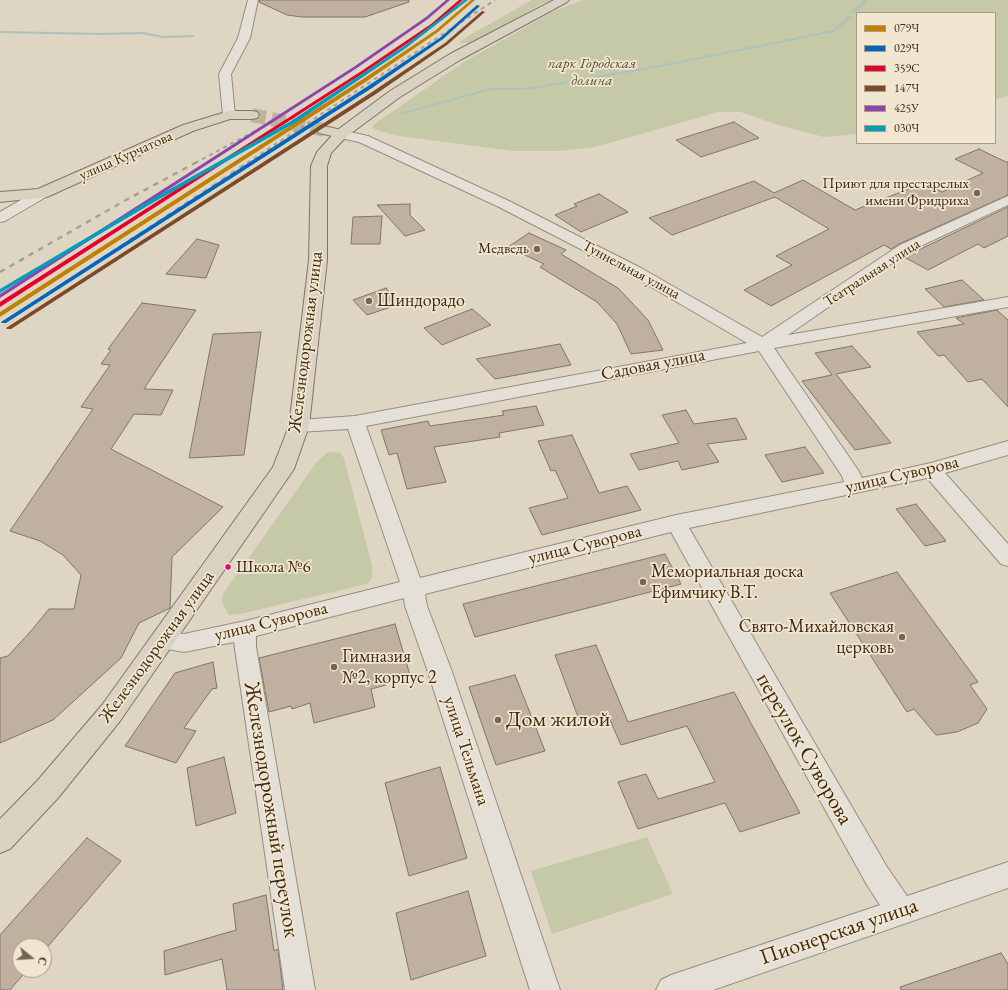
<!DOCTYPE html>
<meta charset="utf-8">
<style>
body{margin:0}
#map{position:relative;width:1008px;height:990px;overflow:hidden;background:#ded5c2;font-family:"EB Garamond",serif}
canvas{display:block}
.legend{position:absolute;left:856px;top:12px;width:140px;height:132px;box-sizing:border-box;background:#f1e6d0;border:1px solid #a99a84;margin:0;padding:5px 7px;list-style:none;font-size:12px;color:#3e2912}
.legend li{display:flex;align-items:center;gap:8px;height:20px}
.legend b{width:20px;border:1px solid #a99a84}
.north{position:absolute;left:12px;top:938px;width:40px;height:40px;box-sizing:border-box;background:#f1e6d0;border:1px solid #a99a84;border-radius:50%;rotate:108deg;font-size:11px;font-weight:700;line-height:16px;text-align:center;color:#3e2912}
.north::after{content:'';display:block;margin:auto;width:14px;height:18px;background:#766550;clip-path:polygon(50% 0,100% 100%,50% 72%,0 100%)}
</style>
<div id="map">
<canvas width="1008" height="990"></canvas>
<ul class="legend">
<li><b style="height:5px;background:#c08005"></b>079Ч</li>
<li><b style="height:5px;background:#0065bd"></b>029Ч</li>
<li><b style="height:5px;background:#e4002b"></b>359С</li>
<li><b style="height:5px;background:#7a4b2a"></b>147Ч</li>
<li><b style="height:5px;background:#8e44ad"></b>425У</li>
<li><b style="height:5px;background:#069cbb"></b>030Ч</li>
</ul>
<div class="north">С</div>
</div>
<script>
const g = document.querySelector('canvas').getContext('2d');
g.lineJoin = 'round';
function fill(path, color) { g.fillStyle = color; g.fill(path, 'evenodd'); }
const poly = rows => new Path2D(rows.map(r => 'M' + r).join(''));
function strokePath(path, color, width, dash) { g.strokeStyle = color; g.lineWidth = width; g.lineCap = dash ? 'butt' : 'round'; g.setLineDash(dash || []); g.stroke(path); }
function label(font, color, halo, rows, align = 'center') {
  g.font = font + ' "EB Garamond",serif'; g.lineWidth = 3.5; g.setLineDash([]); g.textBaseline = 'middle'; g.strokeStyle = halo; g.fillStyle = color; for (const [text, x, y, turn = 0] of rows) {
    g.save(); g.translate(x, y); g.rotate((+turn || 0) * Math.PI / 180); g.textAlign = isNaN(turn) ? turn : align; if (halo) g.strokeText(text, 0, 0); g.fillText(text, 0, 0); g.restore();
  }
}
fill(poly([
 [532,0,551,0,539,5,475,43,459,43,470,35],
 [583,0,1008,0,1008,96,995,100,995,13,857,13,857,134,824,137,778,125,741,112,718,112,595,147,560,151,513,151,399,136,373,129,373,125,464,62,554,11],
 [328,452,340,453,344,458,372,566,372,577,370,581,367,584,240,614,229,615,222,602,223,594,316,463],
 [647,837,673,894,552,934,531,871]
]), '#c5c9a8');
fill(poly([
 [864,0,868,0,854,13,852,13,852,11,864,0],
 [848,16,851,17,834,32,665,66,545,87,523,90,490,90,404,114,401,113,490,88,523,88,545,85,665,64,833,30,848,16],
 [0,31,102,33,142,32,163,36,193,35,195,36,193,37,163,38,142,34,102,35,0,33,0,31]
]), '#aec1ba');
const building = poly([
 [259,0,409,0,409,2,365,17,302,17,287,15,259,2,259,0],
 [734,122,759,138,701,157,676,140,734,122],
 [979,149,1006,162,1008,162,1008,195,899,244,891,249,884,245,771,306,744,290,792,265,776,256,829,229,775,197,672,235,649,218,754,181,774,193,803,180,855,210,924,183,942,192,983,173,955,159,979,149],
 [599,194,628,212,581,232,555,215,577,206,574,204,599,194],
 [410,204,410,215,425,230,405,236,377,205,410,204],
 [1008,207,1008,236,984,248,978,244,928,270,904,257,1008,207],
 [382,216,380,244,351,244,353,217,382,216],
 [529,233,566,250,561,254,618,288,648,320,663,350,631,354,617,324,597,302,540,267,544,264,508,247,529,233],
 [197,239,219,245,206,278,166,274,197,239],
 [962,280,984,300,944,307,925,289,962,280],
 [386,288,400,304,367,315,353,300,386,288],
 [142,303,196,310,144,389,173,390,161,415,134,414,111,449,223,507,172,557,170,608,139,623,121,658,53,720,0,743,0,658,8,656,31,631,49,609,74,609,81,575,63,555,40,541,10,531,93,409,81,407,110,365,101,364,111,350,108,349,142,303],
 [472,309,491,325,442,345,424,328,472,309],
 [997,310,1008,320,1008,407,982,379,968,382,944,355,938,356,917,332,964,324,956,318,997,310],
 [261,332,244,455,189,458,213,334,261,332],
 [560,344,571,365,495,379,476,359,560,344],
 [852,346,871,367,836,374,891,443,855,450,802,381,832,375,815,353,852,346],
 [536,406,544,425,499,433,500,437,434,447,446,482,407,489,397,453,389,455,381,430,428,421,430,426,504,415,502,411,536,406],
 [686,410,694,424,736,418,747,439,707,444,719,462,682,470,678,461,639,470,630,454,679,443,662,415,686,410],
 [572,435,599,493,627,486,641,510,542,535,529,508,568,498,555,470,551,471,538,441,572,435],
 [805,447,824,473,782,482,765,455,805,447],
 [916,504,946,541,925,546,896,509,916,504],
 [665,554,681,584,475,637,463,604,665,554],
 [897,572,978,682,970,685,987,709,978,723,957,732,936,735,914,709,907,712,830,593,897,572],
 [395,624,410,675,383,682,386,685,371,689,375,707,314,723,310,703,292,709,291,706,269,712,259,658,395,624],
 [596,645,628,722,734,692,800,813,740,832,725,803,638,829,618,782,646,774,658,799,715,782,687,726,621,745,609,718,581,725,555,655,596,645],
 [213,662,217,688,212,689,184,728,196,731,176,763,125,746,175,673,213,662],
 [515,675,545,751,496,765,469,687,515,675],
 [224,757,236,813,196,826,187,768,224,757],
 [440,767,467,858,409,876,385,783,440,767],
 [87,838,121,861,44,951,44,946,20,946,20,970,27,970,10,990,0,990,0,935,87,838],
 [468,891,486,956,411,980,396,913,468,891],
 [266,895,274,951,278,949,283,990,227,990,222,959,165,975,164,951,236,930,233,904,266,895],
 [1001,953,1008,964,1008,990,901,990,900,987,1001,953]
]);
fill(building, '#c0b0a0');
strokePath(building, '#7e7669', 1);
strokePath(poly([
 [252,115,324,130]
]), '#beb39f', 14, [14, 6]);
const street = poly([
 [248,0,258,0,250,38,231,74,235,115,234,118,229,119,224,118,223,115,219,74,238,38,248,0],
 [341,130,368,136,509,201,641,268,762,337,900,245,1008,196,1008,205,910,251,788,335,1008,297,1008,307,774,348,858,470,862,478,931,463,1008,441,1008,455,945,473,1008,544,1008,566,1001,564,927,478,689,528,887,867,907,896,1008,862,1008,888,713,990,656,990,661,980,671,975,880,905,867,885,671,532,425,594,427,606,451,669,560,990,530,990,427,669,405,606,404,598,256,636,256,647,315,990,285,990,234,642,184,652,156,647,153,640,156,633,164,631,184,634,245,621,400,582,348,429,299,432,292,430,290,426,292,422,299,420,355,416,747,343,629,274,499,207,359,142,336,137,334,134,336,131,341,130],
 [759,351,842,476,844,482,676,515,420,578,366,426,759,351],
 [41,190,46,191,48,194,46,197,5,221,0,222,0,212,36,191,41,190]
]);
const primary = poly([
 [229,111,252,111,257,112,259,115,257,118,252,119,230,119,193,131,47,197,0,202,0,192,38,189,183,125,229,111],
 [324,126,346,131,348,134,346,137,341,138,319,133,317,130,319,127,324,126]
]);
const highway = poly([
 [554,0,569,0,567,2,460,60,400,97,346,137,331,153,327,166,327,260,309,426,294,469,120,721,58,798,10,849,0,853,0,819,38,780,102,705,273,467,289,426,309,260,311,166,317,152,336,131,390,91,450,54,554,0]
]);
strokePath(street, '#958e80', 2);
strokePath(primary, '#7e7669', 2);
strokePath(highway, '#7e7669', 2);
fill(street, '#e5e0d7');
fill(primary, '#d9d1c2');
fill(highway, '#d9d1c2');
strokePath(poly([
 [195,163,285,115],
 [247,163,495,0]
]), '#a7a198', 2, [4, 4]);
strokePath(poly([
 [0,272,126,200,197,162],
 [19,313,249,162]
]), '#a7a198', 2.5, [5.5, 5.5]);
fill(poly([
 [471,0,475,0,438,32,367,81,0,317,0,312,363,79,436,30,471,0]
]), '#c08005');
fill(poly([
 [477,5,480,6,443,39,372,88,6,323,2,323,1,322,368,86,441,37,477,5]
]), '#0065bd');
fill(poly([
 [459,0,463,0,433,26,362,74,0,307,0,302,360,72,431,24,459,0]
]), '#e4002b');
fill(poly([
 [482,11,485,12,447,45,376,94,11,329,7,329,6,328,372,92,445,43,482,11]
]), '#7a4b2a');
fill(poly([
 [446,0,450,0,428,19,357,68,0,298,0,294,355,66,426,17,446,0]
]), '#8e44ad');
fill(poly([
 [464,0,468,0,406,48,295,123,156,201,0,293,0,289,152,199,291,121,404,46,464,0]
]), '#069cbb');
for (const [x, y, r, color] of [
 [977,193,4,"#766550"],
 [537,249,4,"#766550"],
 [369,301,4,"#766550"],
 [228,567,3.5,"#e5007d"],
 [643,582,4,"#766550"],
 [902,637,4,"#766550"],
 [334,667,4,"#766550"],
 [498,720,4,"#766550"]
]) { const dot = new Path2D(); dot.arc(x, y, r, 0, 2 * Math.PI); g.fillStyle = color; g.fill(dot); strokePath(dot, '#f1e6d0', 1.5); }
label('italic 15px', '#5b4f32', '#f1e6d0', [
 ["парк Городская",592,64],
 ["долина",592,81]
]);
label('15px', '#3e2912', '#f1e6d0', [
 ["улица Курчатова",126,156,-24],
 ["Туннельная улица",631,270,28],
 ["Театральная улица",872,273,-33]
]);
label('15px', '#3e2912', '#f1e6d0', [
 ["Приют для престарелых",969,184],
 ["имени Фридриха",969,201],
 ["Медведь",529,249]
], 'right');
label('17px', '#3e2912', '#f1e6d0', [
 ["Школа №6",236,567]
], 'left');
label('18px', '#3e2912', '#f1e6d0', [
 ["Шиндорадо",377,301],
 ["Мемориальная доска",651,572],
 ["Ефимчику В.Т.",651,593],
 ["Свято-Михайловская",894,627,"right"],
 ["церковь",894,648,"right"],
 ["Гимназия",342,657],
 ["№2, корпус 2",342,678]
], 'left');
label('18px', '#3e2912', '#f1e6d0', [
 ["Железнодорожная улица",306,342,-83],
 ["Садовая улица",653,365,-11],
 ["улица Суворова",902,475,-13],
 ["улица Суворова",585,545,-14],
 ["улица Суворова",271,622,-14],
 ["Железнодорожная улица",157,647,-54],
 ["улица Тельмана",466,751,72]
]);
label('22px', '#3e2912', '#f1e6d0', [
 ["Дом жилой",506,720]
], 'left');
label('22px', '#3e2912', '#f1e6d0', [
 ["переулок Суворова",804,749,60],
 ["Железнодорожный переулок",271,810,81],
 ["Пионерская улица",839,932,-19]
]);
</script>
